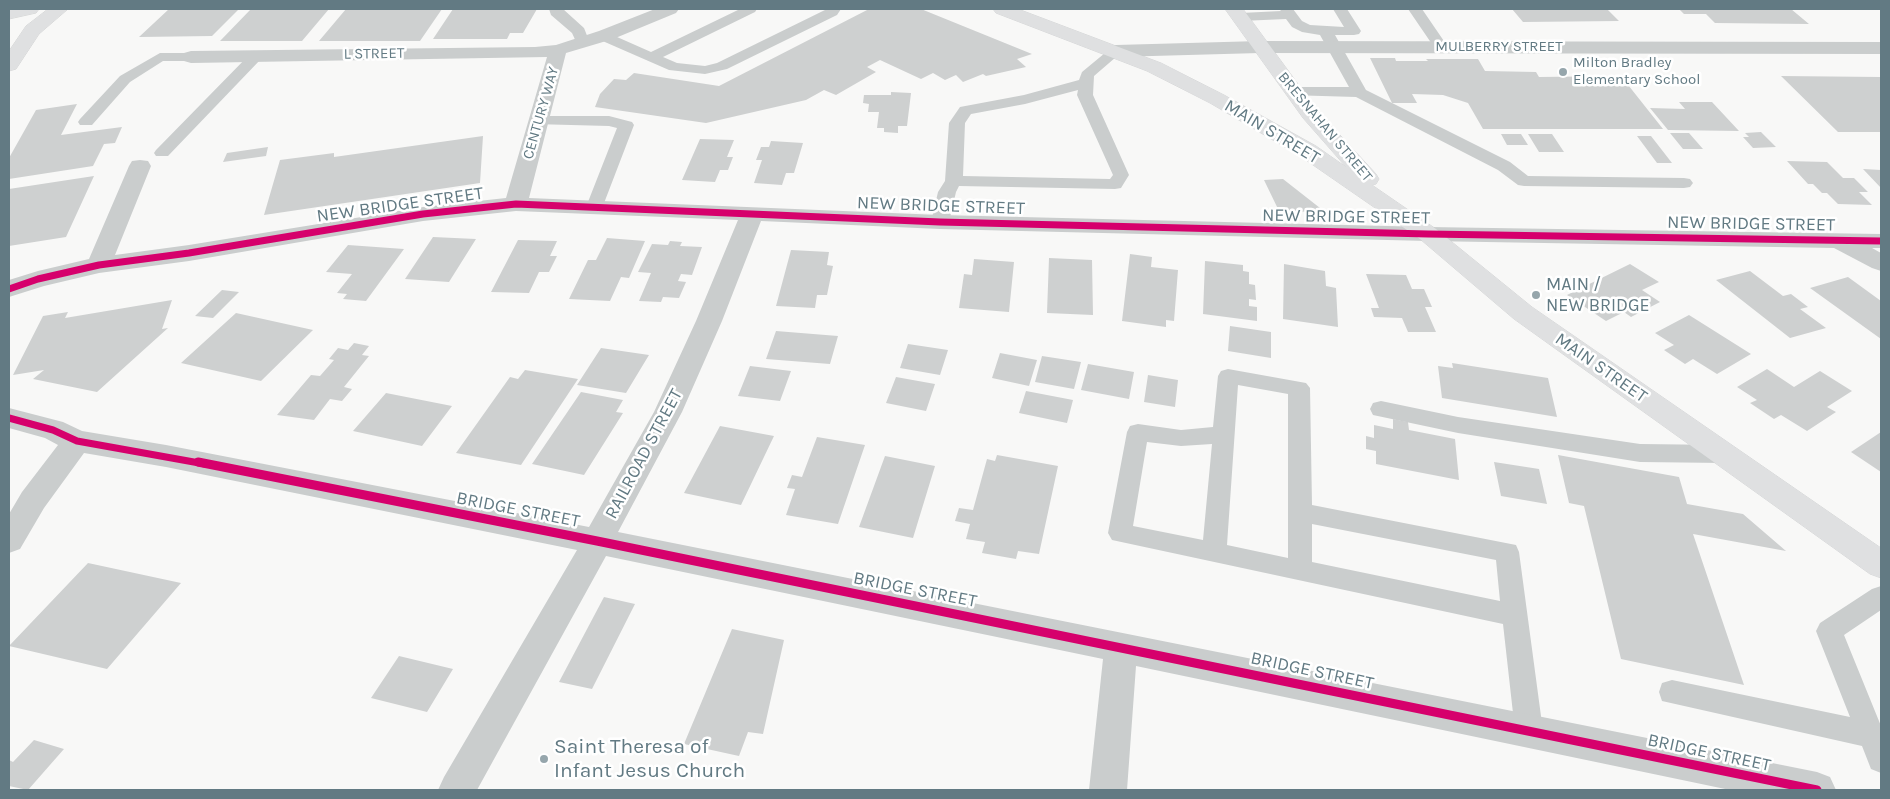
<!DOCTYPE html>
<style>
body{margin:0}
#map{position:relative;width:1890px;height:799px;overflow:hidden;background:#f8f8f7;font-family:Karla,sans-serif}
canvas{display:block}
.frame{position:absolute;inset:0;border:10px solid #627a83;pointer-events:none}
</style>
<div id="map">
<canvas width="1890" height="799"></canvas>
<div class="frame"></div>
</div>
<script>
const g = document.querySelector('canvas').getContext('2d');
g.lineJoin = 'round';
function fill(path, color) { g.fillStyle = color; g.fill(path, 'evenodd'); }
const poly = rows => new Path2D(rows.map(r => 'M' + r).join(''));
function strokePath(path, color, width, dash) { g.strokeStyle = color; g.lineWidth = width; g.lineCap = dash ? 'butt' : 'round'; g.setLineDash(dash || []); g.stroke(path); }
function label(font, color, halo, rows, align = 'center') {
  g.font = font + ' Karla,sans-serif'; g.lineWidth = 5; g.setLineDash([]); g.textBaseline = 'middle'; g.strokeStyle = halo; g.fillStyle = color; for (const [text, x, y, turn = 0] of rows) {
    g.save(); g.translate(x, y); g.rotate((+turn || 0) * Math.PI / 180); g.textAlign = isNaN(turn) ? turn : align; if (halo) g.strokeText(text, 0, 0); g.fillText(text, 0, 0); g.restore();
  }
}
fill(poly([
 [169,9,239,9,212,36,139,37],
 [251,9,329,9,302,41,220,41],
 [346,9,442,9,420,41,319,41],
 [453,9,537,9,523,33,510,33,507,39,433,39],
 [869,9,921,9,1032,54,1017,59,1026,67,986,76,983,74,963,82,956,75,945,80,933,73,921,79,880,60,867,67,876,72,836,95,824,90,806,100,706,123,595,107,600,94,614,79,626,80,634,73,719,86],
 [1512,9,1607,9,1619,21,1523,22],
 [1679,9,1791,9,1809,24,1715,23,1706,14,1684,14],
 [1370,58,1395,58,1396,61,1428,61,1426,59,1478,59,1485,71,1536,72,1539,77,1621,76,1663,129,1483,129,1468,103,1443,95,1412,94,1417,103,1392,103],
 [1781,76,1881,77,1881,132,1838,132],
 [891,92,911,93,907,126,898,126,898,133,884,132,884,128,877,128,879,112,868,112,869,104,863,103,864,95,891,95],
 [1679,102,1712,102,1739,131,1668,130,1650,108,1685,109],
 [77,104,61,135,122,127,115,143,104,144,93,166,9,179,9,158,36,110],
 [1761,132,1776,147,1753,148,1743,137,1749,137,1745,133],
 [1670,133,1689,133,1703,149,1683,149],
 [1501,134,1521,134,1528,145,1507,145],
 [1528,134,1552,134,1564,152,1539,152],
 [483,136,480,183,264,215,280,160,334,153,334,157],
 [1637,136,1651,136,1672,163,1657,163],
 [700,139,734,140,727,157,733,157,728,170,720,170,715,182,682,180],
 [771,141,803,143,794,173,786,173,782,185,754,183,762,160,756,160,761,147,769,147],
 [268,147,266,156,223,162,227,153],
 [1787,161,1827,162,1843,178,1854,178,1868,192,1859,192,1872,205,1838,204,1827,193,1822,193,1813,184,1808,184],
 [1863,169,1881,170,1881,188],
 [94,176,66,237,9,246,9,189],
 [1283,179,1320,208,1318,212,1279,211,1264,180],
 [433,237,476,239,449,282,405,279],
 [607,238,645,241,629,278,621,277,610,301,569,299,588,260,596,260],
 [518,240,557,241,550,256,557,256,549,272,539,272,529,293,491,292],
 [670,241,682,242,680,246,702,247,692,275,681,274,678,281,686,282,679,298,663,297,661,302,639,301,651,273,638,272,652,244,668,245],
 [348,245,404,249,366,301,343,299,347,294,337,293,352,274,326,272],
 [791,250,829,252,827,265,833,266,827,295,817,295,815,308,776,306],
 [1130,254,1152,257,1151,267,1178,270,1174,321,1166,320,1166,327,1122,321],
 [1049,258,1092,260,1093,315,1047,313],
 [974,259,1014,262,1009,312,959,308,964,274,972,275],
 [1205,261,1243,265,1243,271,1249,272,1249,284,1255,285,1256,300,1249,299,1249,306,1257,307,1257,321,1203,314],
 [1284,264,1325,271,1326,286,1336,288,1338,327,1283,319],
 [1630,264,1659,282,1642,290,1660,302,1631,317,1624,312,1606,321,1567,295],
 [1750,271,1783,296,1791,294,1808,307,1800,309,1826,328,1790,338,1716,280],
 [1366,274,1406,275,1412,289,1424,289,1432,307,1425,307,1436,332,1408,332,1402,318,1374,317,1371,308,1379,308],
 [1848,277,1881,301,1881,339,1810,288],
 [222,290,239,292,213,318,195,316],
 [172,300,162,329,168,328,97,392,33,379,44,370,13,375,43,316,68,312,65,318],
 [236,313,313,330,261,381,181,363],
 [1689,315,1751,354,1717,374,1693,359,1685,364,1664,350,1674,345,1655,333],
 [1230,326,1271,332,1271,358,1228,351],
 [776,331,838,336,830,364,766,359],
 [354,343,369,346,362,355,369,356,344,387,352,389,342,401,330,399,314,420,277,415,311,375,320,376,334,360,329,359,338,348,348,350],
 [908,344,948,350,940,375,900,368],
 [601,348,649,355,626,393,577,385],
 [1000,353,1037,360,1029,386,992,378],
 [1042,356,1081,362,1074,389,1035,382],
 [1452,363,1548,378,1557,417,1442,398,1438,366,1453,368],
 [1088,364,1134,372,1129,399,1081,390],
 [750,366,791,371,780,401,738,396],
 [1767,369,1794,387,1820,371,1852,391,1827,407,1836,412,1807,431,1781,415,1774,419,1750,403,1757,400,1737,387],
 [525,370,578,379,521,465,456,453,510,377,518,379],
 [1148,375,1178,380,1175,407,1144,402],
 [896,377,935,384,926,411,886,403],
 [1026,391,1073,400,1067,423,1019,413],
 [581,392,623,400,616,412,623,413,584,475,532,464],
 [386,393,452,406,422,446,353,431],
 [1393,419,1408,422,1409,430,1455,439,1459,480,1376,464,1376,451,1366,449,1366,436,1374,438,1374,425,1393,429],
 [720,426,774,436,741,505,684,493],
 [1881,432,1881,472,1851,452],
 [817,437,865,445,838,524,786,515,795,489,787,488,792,475,802,477],
 [997,455,1058,466,1039,554,1018,551,1016,559,982,553,985,542,966,539,970,524,955,521,959,508,973,510,987,459,995,461],
 [1558,455,1679,477,1687,504,1743,514,1786,551,1693,534,1744,685,1621,659,1584,506,1569,503],
 [885,456,935,466,913,538,859,527],
 [1494,462,1539,469,1547,504,1501,496],
 [88,563,181,583,107,669,9,646],
 [604,597,635,604,592,689,559,682],
 [732,629,784,640,763,734,748,732,739,756,684,744],
 [399,656,453,669,427,712,371,698],
 [34,740,64,749,28,790,9,786,9,760,13,762]
]), '#ced0d0');
const secondary = poly([
 [993,9,1018,9,1161,63,1224,95,1316,146,1346,167,1303,118,1225,9,1243,9,1317,110,1376,174,1379,179,1376,184,1372,185,1436,229,1532,307,1881,548,1881,578,1870,574,1514,319,1420,239,1300,156,1210,103,1147,71,996,13,993,9]
]);
const primary = poly([
 [9,9,39,9,36,13,9,19,9,9]
]);
const highway = poly([
 [48,9,68,9,39,34,16,69,9,71,9,51,26,26,48,9]
]);
strokePath(secondary, '#d5d6d7', 1);
strokePath(primary, '#d4d5d5', 1);
strokePath(highway, '#d4d5d5', 1);
fill(poly([
 [549,9,563,9,584,28,590,43,588,46,578,46,572,33,551,15,549,9],
 [740,9,757,9,755,12,663,57,677,63,705,66,717,63,827,9,841,9,837,15,727,69,705,74,669,70,598,39,596,36,598,33,608,33,651,52,740,9],
 [1279,9,1293,9,1302,21,1310,25,1344,27,1333,9,1347,9,1361,31,1359,34,1354,35,1335,35,1366,90,1510,162,1528,176,1684,178,1690,179,1693,183,1690,187,1684,188,1524,186,1518,185,1498,170,1356,97,1288,95,1285,92,1288,89,1293,87,1349,87,1320,35,1302,32,1292,27,1286,19,1241,21,1234,17,1241,13,1281,11,1279,9],
 [1408,9,1422,9,1448,47,1446,50,1436,50,1408,9],
 [1116,47,1121,48,1123,51,1094,76,1093,95,1129,175,1121,188,1115,189,959,186,956,192,949,222,946,226,940,227,934,226,931,222,938,192,945,181,949,123,960,107,1024,95,1079,80,1082,72,1111,48,1116,47],
 [1078,90,1077,95,1113,175,1110,179,963,176,965,123,971,114,1025,104,1078,90],
 [256,52,261,53,263,56,261,59,168,156,156,156,154,153,156,150,251,53,256,52],
 [160,53,191,53,196,54,198,57,196,60,191,61,163,61,130,82,92,125,80,125,78,122,80,119,120,76,160,53],
 [539,116,609,116,632,122,634,125,601,211,595,212,589,211,586,207,617,128,609,126,533,124,531,121,533,118,539,116],
 [1228,369,1306,383,1310,388,1312,505,1516,545,1519,552,1543,731,1539,740,1529,744,1519,740,1515,731,1503,624,1112,540,1108,533,1127,432,1130,426,1138,424,1181,430,1213,427,1218,376,1221,371,1228,369],
 [1238,385,1288,394,1288,558,1227,545,1238,385],
 [1147,442,1181,446,1212,444,1203,540,1133,526,1147,442],
 [1312,524,1496,560,1500,601,1312,562,1312,524],
 [1381,401,1458,417,1640,444,1724,445,1732,448,1735,454,1732,460,1724,463,1640,462,1458,433,1373,415,1370,409,1373,403,1381,401],
 [1881,586,1881,610,1844,635,1881,726,1881,773,1871,769,1862,746,1662,701,1659,692,1662,683,1672,680,1850,717,1816,631,1820,623,1872,589,1881,586]
]), '#cacdcd');
fill(poly([
 [655,9,679,9,676,13,613,39,566,53,529,198,940,215,1428,227,1881,234,1881,248,1872,248,1881,253,1881,271,1872,268,1834,248,1428,241,940,229,761,221,722,321,682,412,618,532,1817,772,1830,777,1836,790,1730,790,1136,666,1127,790,1089,790,1103,659,606,556,477,790,438,790,444,777,577,550,166,467,84,453,44,508,20,549,9,553,9,514,22,492,58,445,45,438,9,428,9,408,63,422,82,431,166,445,589,527,654,412,696,321,738,220,516,211,423,221,189,261,99,273,44,286,9,297,9,280,38,271,89,259,129,166,132,161,140,160,148,161,151,166,115,255,189,245,423,207,506,198,547,57,191,63,184,61,182,57,184,53,191,51,535,47,556,45,599,31,655,9],
 [1260,41,1881,42,1881,54,1260,53,1116,57,1109,55,1107,51,1109,47,1116,45,1260,41]
]), '#cacdcd');
fill(secondary, '#dfe0e1');
fill(primary, '#dfe0e1');
fill(highway, '#dfe0e1');
strokePath(poly([
 [9,289,38,279,99,265,189,253,423,214,516,204,940,222,1428,234,1881,241],
 [9,418,53,430,77,441,205,464]
]), '#d6006c', 7);
strokePath(poly([
 [198,462,597,541,1817,790]
]), '#d6006c', 9);
for (const [x, y, r, color] of [
 [1563,72,5,"#96a6ac"],
 [1536,295,5,"#96a6ac"],
 [544,759,5,"#96a6ac"]
]) { const dot = new Path2D(); dot.arc(x, y, r, 0, 2 * Math.PI); g.fillStyle = color; g.fill(dot); strokePath(dot, '#fff', 2); }
label('15px', '#627a83', '#fff', [
 ["MULBERRY STREET",1499,47],
 ["L STREET",374,54,-1],
 ["CENTURY WAY",541,113,-74],
 ["BRESNAHAN STREET",1325,127,50]
]);
label('15px', '#627a83', '#fff', [
 ["Milton Bradley",1573,63],
 ["Elementary School",1573,80]
], 'left');
label('18px', '#627a83', '#fff', [
 ["MAIN STREET",1272,132,31],
 ["NEW BRIDGE STREET",400,205,-8],
 ["NEW BRIDGE STREET",941,206,2],
 ["NEW BRIDGE STREET",1346,217,1],
 ["NEW BRIDGE STREET",1751,224,1],
 ["MAIN STREET",1601,368,35],
 ["RAILROAD STREET",644,454,-62],
 ["BRIDGE STREET",518,510,11],
 ["BRIDGE STREET",915,590,11],
 ["BRIDGE STREET",1312,671,12],
 ["BRIDGE STREET",1709,753,12]
]);
label('18px', '#627a83', '#fff', [
 ["MAIN /",1546,285],
 ["NEW BRIDGE",1546,306]
], 'left');
label('21px', '#627a83', '#fff', [
 ["Saint Theresa of",554,747],
 ["Infant Jesus Church",554,771]
], 'left');
</script>
